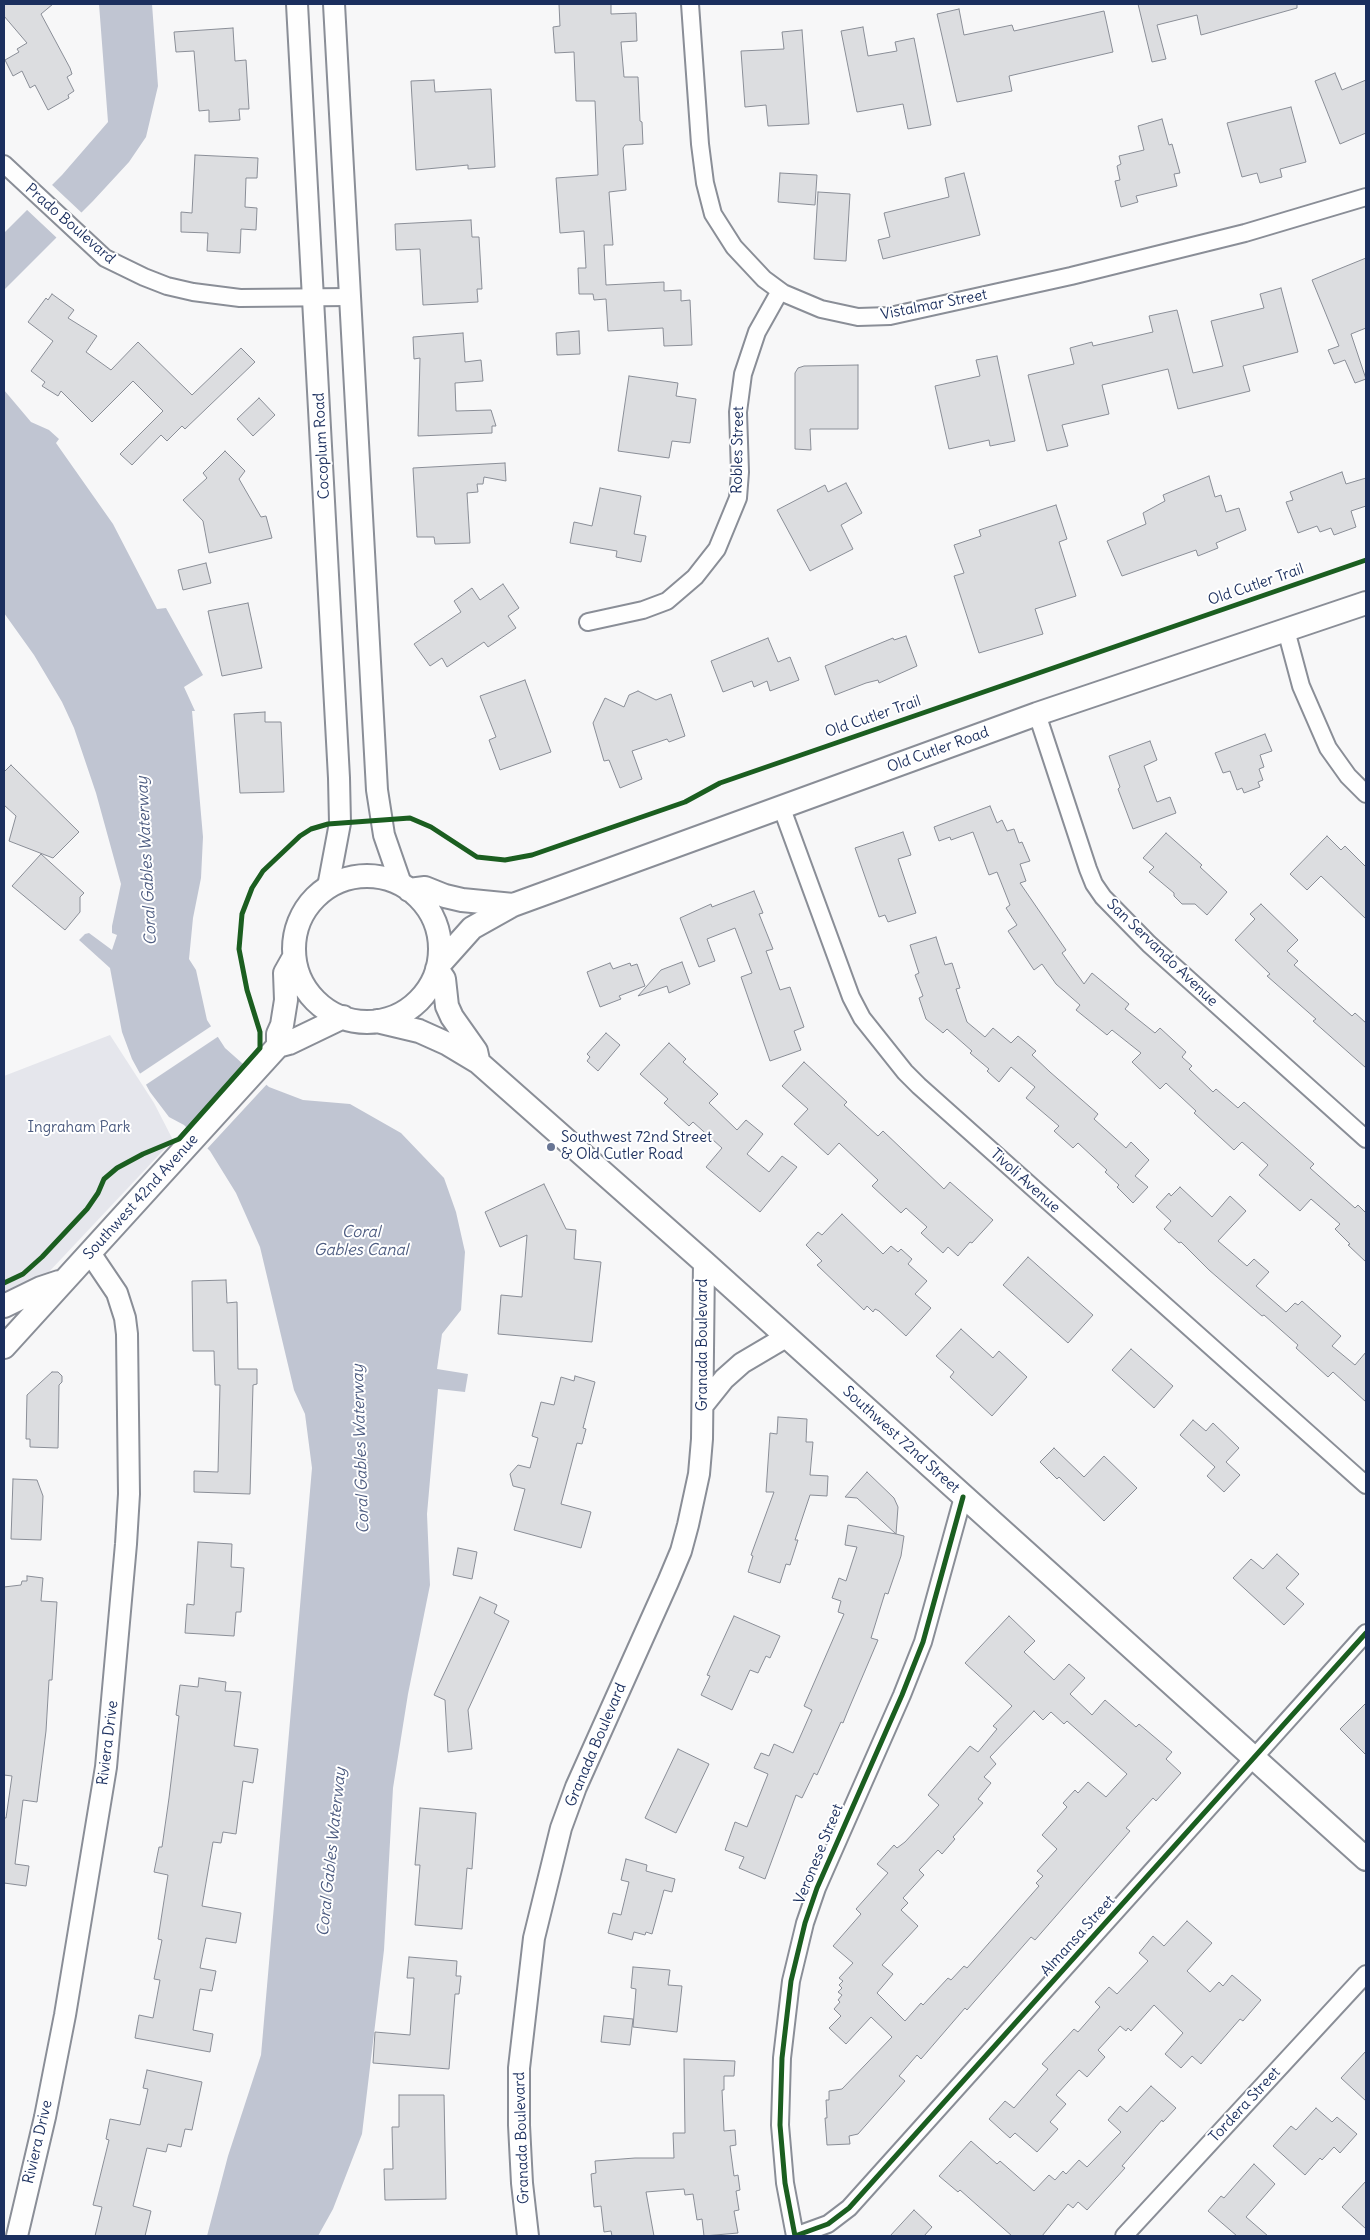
<!DOCTYPE html>
<style>
body{margin:0}
#map{position:relative;width:1370px;height:2240px;overflow:hidden;background:#f7f7f8;font-family:Delius,sans-serif}
canvas{display:block}
.frame{position:absolute;inset:0;border:5px solid #1b2f5e;pointer-events:none}
</style>
<div id="map">
<canvas width="1370" height="2240"></canvas>
<div class="frame"></div>
</div>
<script>
const g = document.querySelector('canvas').getContext('2d');
g.lineJoin = 'round';
function fill(path, color) { g.fillStyle = color; g.fill(path, 'evenodd'); }
const poly = rows => new Path2D(rows.map(r => 'M' + r).join(''));
function strokePath(path, color, width, dash) { g.strokeStyle = color; g.lineWidth = width; g.lineCap = dash ? 'butt' : 'round'; g.setLineDash(dash || []); g.stroke(path); }
function label(font, color, halo, rows, align = 'center') {
  g.font = font + ' Delius,sans-serif'; g.lineWidth = 4; g.setLineDash([]); g.textBaseline = 'middle'; g.strokeStyle = halo; g.fillStyle = color; for (const [text, x, y, turn = 0] of rows) {
    g.save(); g.translate(x, y); g.rotate((+turn || 0) * Math.PI / 180); g.textAlign = isNaN(turn) ? turn : align; if (halo) g.strokeText(text, 0, 0); g.fillText(text, 0, 0); g.restore();
  }
}
fill(poly([
 [110,1035,154,1103,173,1140,47,1274,20,1292,4,1299,4,1076]
]), '#e5e6ec');
fill(poly([
 [99,4,152,4,158,86,146,137,129,162,93,201,4,290,4,233,62,175,108,122],
 [4,390,31,422,49,430,59,439,56,443,113,524,157,609,166,608,203,675,184,687,195,711,192,711,203,837,201,878,193,918,189,959,196,970,207,1020,225,1048,269,1087,303,1100,350,1104,401,1133,444,1178,456,1212,465,1252,461,1310,442,1334,437,1369,468,1374,465,1392,438,1389,427,1514,430,1585,408,1694,393,1788,384,1950,362,2134,333,2209,318,2236,207,2236,228,2156,261,2055,312,1468,305,1414,294,1390,260,1247,236,1193,210,1151,184,1125,169,1117,150,1092,132,1059,122,1032,110,968,79,940,85,934,89,933,112,950,117,935,112,933,112,926,121,884,96,793,74,728,62,702,34,655,4,613]
]), '#c0c5d2');
fill(poly([
 [50,183,83,214,58,239,25,208],
 [213,1025,219,1036,144,1086,138,1075],
 [245,1063,268,1083,206,1150,185,1129]
]), '#f7f7f8');
const building = poly([
 [4,4,53,4,41,14,70,68,72,74,67,77,74,91,68,95,69,98,48,110,35,85,30,88,22,71,13,76,5,60,19,52,17,49,27,43,4,16,4,4],
 [559,4,611,4,611,14,636,13,637,41,621,42,624,77,638,77,640,121,642,122,643,144,625,145,623,148,626,190,609,192,613,245,604,245,606,285,664,282,664,291,681,290,681,301,690,300,692,345,664,346,663,328,608,331,606,299,594,300,593,294,579,294,578,268,586,268,584,231,560,233,556,178,598,175,595,101,576,101,574,52,555,53,553,27,560,26,559,4],
 [1138,4,1297,4,1297,8,1201,35,1197,15,1157,25,1166,59,1152,62,1138,4],
 [959,9,964,35,1012,25,1014,31,1104,11,1113,52,1009,76,1012,91,957,102,937,14,959,9],
 [863,27,868,56,897,51,895,42,914,38,931,125,908,129,903,104,857,112,841,31,863,27],
 [233,28,235,61,246,60,249,109,239,109,240,120,209,122,209,110,199,111,194,51,176,52,174,32,233,28],
 [802,30,809,124,768,126,766,105,745,107,741,51,784,49,782,32,802,30],
 [1335,73,1342,90,1366,80,1366,133,1340,144,1315,81,1335,73],
 [434,80,435,92,491,89,495,167,468,169,468,165,416,170,411,81,434,80],
 [1291,107,1306,162,1280,169,1282,177,1260,183,1257,173,1242,177,1227,123,1291,107],
 [1162,119,1169,145,1172,144,1180,173,1174,174,1177,186,1136,196,1138,202,1121,207,1115,181,1120,180,1117,166,1121,164,1119,156,1144,150,1138,126,1162,119],
 [195,155,258,158,257,178,246,178,245,207,257,208,256,230,241,229,240,253,207,251,208,233,181,232,181,212,192,213,195,155],
 [780,173,817,175,815,205,778,202,780,173],
 [964,173,980,235,883,259,878,240,890,237,884,213,949,197,945,178,964,173],
 [818,192,850,194,846,261,814,259,818,192],
 [471,220,472,237,479,237,482,289,477,289,478,302,423,305,420,249,396,250,395,224,471,220],
 [1366,258,1366,328,1351,334,1366,379,1355,383,1345,360,1334,364,1328,350,1339,346,1312,280,1366,258],
 [1281,288,1298,352,1243,366,1250,391,1178,409,1168,369,1102,385,1109,414,1062,425,1068,446,1047,451,1028,375,1074,364,1070,348,1092,342,1093,346,1153,332,1149,316,1177,310,1193,373,1223,366,1211,321,1264,308,1260,294,1281,288],
 [52,294,74,310,68,318,97,336,86,352,111,370,138,342,192,395,241,348,255,362,185,429,182,426,167,441,161,435,132,465,120,454,163,411,133,381,92,422,61,391,58,396,42,386,45,382,31,371,53,341,28,322,46,298,48,300,52,294],
 [579,331,580,354,557,355,556,333,579,331],
 [463,333,465,362,481,360,483,381,455,383,456,411,491,410,496,426,492,426,492,433,418,436,420,358,414,359,413,337,463,333],
 [997,356,1015,441,990,446,989,440,949,449,935,386,980,376,976,360,997,356],
 [858,365,858,429,810,429,811,450,795,449,795,373,798,368,804,366,858,365],
 [629,376,678,383,676,396,696,399,690,443,672,441,669,458,618,451,629,376],
 [259,398,275,415,253,436,237,419,259,398],
 [225,451,245,471,239,479,261,517,266,516,272,538,209,553,203,521,183,500,207,478,203,473,225,451],
 [505,463,506,481,484,477,483,484,477,484,478,492,467,493,470,543,435,544,434,537,417,537,413,468,505,463],
 [1342,472,1346,484,1366,478,1366,506,1351,511,1356,527,1334,535,1331,528,1320,532,1317,526,1298,533,1286,502,1293,500,1290,492,1342,472],
 [1209,476,1215,497,1221,495,1226,512,1239,508,1246,530,1216,543,1218,548,1198,556,1196,550,1122,576,1107,541,1146,524,1143,513,1165,501,1163,495,1209,476],
 [846,483,862,513,841,525,853,549,810,571,777,510,825,485,828,492,846,483],
 [600,488,641,496,634,534,646,536,641,562,616,557,617,551,570,543,574,522,592,526,600,488],
 [1056,505,1067,539,1059,542,1076,596,1035,609,1043,634,979,653,954,576,964,573,954,545,981,536,979,530,1056,505],
 [206,563,211,583,183,590,178,570,206,563],
 [503,584,519,608,508,616,516,628,488,647,484,642,447,667,442,658,430,666,414,644,461,612,454,601,472,588,480,600,503,584],
 [248,603,262,668,222,676,208,611,248,603],
 [906,636,917,666,879,683,878,680,866,683,835,695,825,666,893,638,894,640,906,636],
 [768,638,778,662,790,657,799,680,770,691,767,681,754,687,752,681,723,692,711,661,768,638],
 [525,680,551,752,500,770,489,740,496,737,480,696,525,680],
 [638,691,656,700,671,694,685,736,669,742,667,739,632,751,642,779,620,788,609,760,604,761,593,723,605,698,624,707,629,695,638,691],
 [265,712,265,722,281,722,284,792,240,793,234,714,265,712],
 [1265,734,1272,751,1260,755,1264,767,1259,769,1263,780,1258,782,1260,787,1244,793,1242,788,1237,790,1230,771,1223,773,1215,753,1265,734],
 [1150,741,1157,760,1144,766,1157,802,1170,797,1176,813,1133,829,1118,789,1120,787,1109,756,1150,741],
 [11,765,79,832,53,858,9,841,16,816,4,805,4,772,11,765],
 [990,806,997,823,1002,820,1007,831,1014,829,1019,843,1022,842,1030,861,1020,864,1026,881,1020,883,1066,950,1062,953,1084,984,1092,973,1129,1004,1125,1009,1155,1033,1160,1028,1186,1052,1182,1057,1192,1066,1189,1069,1213,1092,1216,1089,1238,1108,1244,1102,1314,1164,1310,1168,1355,1208,1358,1205,1366,1213,1366,1262,1348,1245,1350,1244,1335,1229,1340,1224,1311,1199,1300,1211,1259,1175,1268,1165,1242,1142,1234,1150,1194,1113,1196,1111,1166,1083,1160,1089,1132,1062,1141,1053,1112,1030,1107,1035,1076,1010,1080,1005,1056,984,1042,964,1034,970,1008,931,1017,925,1006,908,1010,905,997,872,989,875,973,832,951,840,950,837,939,841,934,827,990,806],
 [903,832,911,855,898,859,916,913,888,922,885,915,879,917,855,848,903,832],
 [1166,833,1202,865,1200,867,1227,892,1207,915,1195,904,1182,904,1174,896,1174,893,1149,872,1154,867,1143,858,1166,833],
 [1327,836,1341,850,1345,846,1366,867,1366,919,1321,876,1307,890,1290,874,1327,836],
 [41,854,84,893,80,897,80,912,65,930,12,886,41,854],
 [754,891,763,913,759,914,773,949,766,951,780,990,790,987,804,1027,794,1031,801,1050,770,1061,741,977,752,973,735,928,707,939,715,961,699,967,680,918,711,904,712,907,754,891],
 [1261,904,1298,940,1287,951,1298,961,1294,965,1352,1016,1355,1013,1366,1023,1366,1068,1313,1021,1316,1019,1267,976,1270,974,1235,940,1255,919,1250,914,1261,904],
 [936,937,945,965,952,963,960,988,956,989,967,1022,985,1037,993,1028,1011,1043,1018,1036,1036,1051,1032,1055,1050,1072,1098,1114,1094,1119,1126,1148,1131,1142,1149,1160,1135,1176,1148,1187,1133,1203,1117,1187,1119,1185,1105,1172,1107,1170,1078,1143,1073,1148,1054,1131,1059,1126,1026,1098,1035,1087,1011,1067,999,1082,987,1071,989,1069,970,1053,972,1051,947,1029,943,1033,926,1019,919,998,923,996,915,975,919,973,910,945,936,937],
 [682,962,690,984,669,993,667,986,638,996,661,970,682,962],
 [610,963,613,969,630,963,631,966,637,964,645,986,619,996,621,999,600,1007,587,972,610,963],
 [606,1033,620,1045,598,1071,587,1061,590,1057,587,1054,606,1033],
 [669,1043,686,1059,683,1062,718,1094,709,1103,737,1130,746,1120,763,1134,747,1154,769,1172,782,1156,797,1167,760,1212,706,1167,722,1148,693,1122,689,1126,664,1103,668,1099,640,1074,669,1043],
 [804,1062,847,1102,844,1105,878,1136,883,1131,944,1189,950,1182,993,1220,972,1243,970,1242,958,1256,948,1247,943,1253,921,1233,927,1227,906,1208,901,1213,872,1186,878,1180,839,1143,828,1155,794,1124,808,1109,782,1086,804,1062],
 [544,1184,566,1229,576,1230,574,1259,601,1262,592,1342,498,1334,501,1295,522,1297,527,1235,500,1247,485,1212,544,1184],
 [1180,1187,1212,1217,1230,1196,1246,1211,1218,1241,1247,1266,1254,1259,1269,1272,1256,1286,1286,1312,1295,1303,1298,1305,1302,1301,1341,1336,1332,1346,1355,1365,1366,1352,1366,1402,1333,1372,1328,1377,1296,1348,1298,1345,1264,1315,1262,1316,1209,1270,1181,1242,1179,1243,1164,1229,1171,1221,1156,1207,1169,1193,1171,1196,1180,1187],
 [842,1214,883,1254,891,1246,898,1252,901,1249,912,1259,908,1264,927,1281,915,1294,931,1308,906,1336,879,1311,875,1309,873,1312,867,1306,864,1310,817,1265,822,1261,806,1245,818,1232,822,1235,842,1214],
 [1028,1257,1093,1315,1068,1343,1003,1285,1028,1257],
 [226,1280,227,1303,237,1302,238,1369,257,1369,257,1384,253,1385,250,1494,194,1492,194,1471,218,1472,220,1385,215,1385,214,1351,193,1351,192,1281,226,1280],
 [961,1329,993,1358,999,1351,1027,1377,992,1416,950,1377,954,1372,936,1356,961,1329],
 [1131,1349,1173,1386,1154,1408,1112,1370,1131,1349],
 [52,1372,58,1372,62,1376,62,1382,59,1385,58,1448,30,1447,30,1439,26,1439,27,1395,52,1372],
 [575,1376,595,1382,583,1428,586,1429,582,1444,577,1443,561,1504,591,1512,581,1548,514,1530,525,1489,513,1486,510,1474,518,1465,530,1468,538,1438,532,1436,541,1402,554,1405,561,1377,574,1381,575,1376],
 [778,1417,807,1419,806,1442,813,1442,810,1475,828,1476,827,1496,810,1495,795,1540,798,1540,790,1565,786,1564,780,1583,748,1572,753,1556,751,1555,774,1492,766,1492,770,1433,777,1434,778,1417],
 [1193,1420,1206,1431,1213,1423,1239,1448,1226,1462,1240,1475,1224,1492,1207,1476,1215,1467,1180,1435,1193,1420],
 [1054,1448,1084,1477,1104,1456,1137,1488,1104,1521,1059,1477,1057,1479,1040,1462,1054,1448],
 [867,1472,894,1498,898,1507,896,1534,904,1536,901,1556,888,1594,885,1593,871,1638,878,1640,847,1713,843,1723,841,1722,817,1775,814,1773,802,1798,796,1795,765,1879,739,1868,744,1857,725,1850,735,1822,747,1827,768,1774,754,1768,761,1753,769,1756,774,1744,793,1753,812,1710,804,1706,844,1614,838,1612,841,1601,832,1598,839,1578,846,1581,857,1547,845,1545,848,1525,896,1534,857,1498,845,1497,867,1472],
 [13,1479,37,1480,43,1496,41,1540,11,1539,13,1479],
 [198,1542,232,1544,231,1567,244,1568,241,1612,236,1612,234,1636,185,1633,187,1604,194,1605,198,1542],
 [458,1548,477,1552,472,1579,453,1575,458,1548],
 [1277,1554,1299,1574,1286,1588,1304,1604,1284,1625,1233,1578,1251,1559,1263,1569,1277,1554],
 [27,1576,43,1578,41,1601,57,1602,52,1680,49,1680,46,1731,37,1802,23,1800,15,1864,29,1866,26,1886,4,1883,4,1818,6,1818,12,1776,4,1775,4,1587,21,1585,22,1581,27,1581,27,1576],
 [480,1597,497,1605,494,1613,509,1621,468,1710,472,1749,448,1752,445,1700,434,1695,480,1597],
 [734,1616,780,1636,770,1658,766,1656,758,1673,750,1670,732,1710,701,1695,710,1676,707,1675,734,1616],
 [1009,1616,1035,1641,1024,1652,1054,1680,1069,1664,1085,1678,1070,1694,1092,1715,1105,1700,1136,1727,1139,1724,1172,1752,1166,1759,1181,1773,1156,1801,1153,1798,1126,1828,1130,1831,1035,1940,1031,1937,967,2010,965,2008,921,2059,917,2055,899,2076,905,2081,858,2134,849,2136,850,2144,827,2145,825,2118,827,2118,826,2100,829,2100,829,2091,842,2089,892,2037,871,2017,846,2044,829,2028,841,2016,834,2009,840,2002,838,2000,842,1995,838,1992,842,1988,839,1985,843,1981,839,1978,853,1963,833,1946,861,1914,856,1909,888,1873,877,1864,894,1845,897,1848,905,1842,939,1805,928,1795,970,1746,978,1752,997,1729,993,1726,1012,1706,965,1663,1009,1616],
 [1034,1711,1043,1720,1051,1712,1064,1724,1067,1721,1127,1774,1106,1797,1088,1782,1078,1793,1075,1790,1063,1803,1067,1807,1042,1835,1057,1849,1037,1871,1043,1876,1036,1883,1039,1886,967,1968,964,1966,951,1980,948,1978,923,2005,921,2003,905,2021,877,1993,893,1974,882,1965,918,1926,901,1910,908,1903,903,1898,924,1875,919,1870,938,1850,942,1854,955,1839,953,1837,983,1803,978,1799,991,1783,984,1777,996,1764,990,1757,1034,1711],
 [199,1678,226,1682,225,1691,241,1692,234,1746,258,1749,253,1783,243,1781,236,1834,223,1832,221,1843,213,1842,202,1906,241,1913,236,1943,206,1938,200,1968,216,1971,212,1991,200,1989,193,2030,213,2034,210,2052,135,2038,139,2015,153,2018,160,1980,154,1979,162,1940,158,1939,168,1875,154,1872,159,1847,162,1847,169,1798,179,1716,176,1715,180,1685,198,1687,199,1678],
 [1366,1703,1366,1755,1340,1729,1366,1703],
 [678,1749,709,1764,676,1833,645,1818,678,1749],
 [420,1808,476,1813,472,1869,467,1868,462,1929,415,1925,420,1865,415,1865,420,1808],
 [626,1859,647,1865,646,1871,675,1879,672,1892,664,1890,652,1934,646,1932,645,1935,634,1932,632,1940,608,1933,613,1913,621,1915,629,1882,621,1880,626,1859],
 [1187,1921,1212,1943,1187,1971,1210,1992,1219,1982,1223,1986,1232,1975,1261,2000,1243,2021,1240,2019,1201,2064,1192,2056,1181,2068,1165,2054,1183,2033,1154,2005,1131,2031,1128,2028,1126,2031,1120,2026,1098,2050,1105,2057,1087,2077,1079,2070,1056,2095,1066,2104,1050,2122,1058,2129,1037,2152,1015,2133,1010,2138,989,2119,1005,2101,1014,2108,1048,2069,1042,2064,1074,2029,1078,2032,1100,2007,1095,2002,1109,1987,1117,1994,1148,1961,1139,1953,1153,1936,1164,1946,1187,1921],
 [409,1957,457,1961,456,1976,461,1976,459,1994,455,1994,449,2069,373,2063,375,2032,410,2035,414,1978,407,1978,409,1957],
 [633,1967,670,1970,668,1985,682,1986,677,2032,633,2027,636,1989,631,1988,633,1967],
 [604,2016,633,2019,630,2045,601,2042,604,2016],
 [1366,2051,1366,2101,1341,2078,1366,2051],
 [684,2059,735,2061,734,2076,724,2076,724,2090,722,2090,724,2131,735,2130,736,2145,730,2146,734,2176,738,2175,740,2190,736,2191,739,2210,734,2211,738,2233,704,2236,702,2219,697,2220,693,2194,685,2195,684,2189,646,2192,654,2236,612,2236,611,2231,604,2232,601,2206,594,2207,591,2174,596,2173,595,2161,635,2158,674,2158,673,2133,685,2133,684,2059],
 [147,2070,202,2082,192,2130,185,2129,181,2147,168,2144,166,2152,147,2148,133,2206,151,2211,145,2236,95,2236,102,2207,93,2205,109,2140,106,2139,110,2119,140,2125,148,2089,143,2088,147,2070],
 [1151,2086,1176,2108,1163,2122,1162,2120,1122,2166,1125,2168,1087,2210,1078,2202,1073,2208,1068,2204,1042,2236,1012,2236,960,2190,958,2192,939,2176,971,2141,997,2164,1000,2161,1034,2191,1049,2175,1055,2180,1063,2171,1066,2174,1079,2160,1087,2167,1121,2132,1108,2120,1120,2106,1127,2112,1151,2086],
 [399,2095,444,2095,446,2199,385,2200,384,2169,393,2169,392,2127,399,2127,399,2095],
 [1316,2108,1332,2122,1337,2117,1357,2134,1340,2153,1334,2147,1322,2160,1320,2158,1305,2175,1273,2146,1291,2126,1296,2130,1316,2108],
 [1254,2164,1275,2184,1246,2217,1268,2236,1237,2236,1208,2211,1221,2196,1224,2198,1254,2164],
 [1366,2181,1366,2229,1342,2207,1366,2181],
 [914,2210,932,2227,924,2236,890,2236,914,2210]
]);
fill(building, '#dcdde0');
strokePath(building, '#8a8e97', 1);
const minor = poly([
 [690,4,700,144,705,183,713,214,734,247,764,279,783,293,821,309,858,317,890,316,1071,276,1245,233,1366,197],
 [4,164,105,258,144,277,167,286,193,292,240,298,349,297],
 [588,622,643,610,667,601,695,577,717,549,738,498,740,472,738,412,743,374,757,332,780,291],
 [1286,630,1301,686,1328,748,1348,776,1366,794],
 [1037,714,1088,869,1094,884,1103,897,1149,944,1366,1139],
 [781,806,851,997,862,1018,905,1072,919,1086,1366,1485],
 [963,1497,923,1642,902,1695,817,1888,805,1923,791,1981,782,2058,780,2125,785,2183,795,2236,828,2224,849,2208,1366,1633],
 [1124,2236,1366,1974]
]);
const tertiary = poly([
 [297,4,339,778,340,823,328,887],
 [334,4,377,790,384,835,401,884],
 [704,1404,724,1379,742,1363,786,1337],
 [17,2236,45,2117,65,2015,106,1767,126,1544,129,1494,127,1334,125,1318,117,1293,90,1253],
 [528,2236,522,2183,519,2125,519,2068,534,1938,561,1828,576,1787,668,1582,681,1551,688,1525,699,1474,702,1439,704,1262]
]);
const secondary = poly([
 '294 949a73 73 0 1 1 146 0a73 73 0 1 1-146 0Z',
 [409,890,425,888,445,896,462,900,513,905],
 [438,966,472,928,513,905,1037,714,1366,603],
 [437,969,444,979,447,1006,452,1017,476,1051,478,1060],
 [377,1021,419,1031,448,1044,478,1062,704,1262,1366,1859],
 [278,1046,278,1034,282,1025,286,1000,285,973,294,957],
 [4,1306,41,1288,59,1282],
 [4,1347,278,1046,289,1043,343,1017]
]);
strokePath(minor, '#8a8e97', 20);
strokePath(tertiary, '#8a8e97', 24);
strokePath(secondary, '#8a8e97', 26);
strokePath(minor, '#fefefe', 16);
strokePath(tertiary, '#fefefe', 20);
strokePath(secondary, '#fefefe', 22);
strokePath(poly([
 [4,1283,23,1274,42,1257,87,1209,98,1193,104,1179,117,1168,143,1154,179,1139,260,1048,260,1032,247,990,239,949,242,914,252,888,263,871,300,836,311,829,328,824,410,818,431,827,477,857,505,860,532,855,685,802,720,783,1366,560],
 [963,1497,923,1642,902,1695,817,1888,805,1923,791,1981,782,2058,780,2125,785,2183,795,2236,828,2224,849,2208,1366,1633]
]), '#1b5e20', 5);
for (const [x, y, r, color] of [
 [551,1147,5,"#687594"]
]) { const dot = new Path2D(); dot.arc(x, y, r, 0, 2 * Math.PI); g.fillStyle = color; g.fill(dot); strokePath(dot, '#fff', 2); }
label('15px', '#1b2f5e', '#fff', [
 ["Prado Boulevard",70,224,41],
 ["Vistalmar Street",934,305,-11],
 ["Cocoplum Road",322,446,-93],
 ["Robles Street",738,450,-89],
 ["Old Cutler Trail",1256,585,-19],
 ["Old Cutler Trail",873,717,-19],
 ["Old Cutler Road",938,750,-20],
 ["San Servando Avenue",1162,953,44],
 ["Tivoli Avenue",1025,1181,42],
 ["Southwest 42nd Avenue",141,1197,-48],
 ["Granada Boulevard",703,1345,-90],
 ["Southwest 72nd Street",901,1440,42],
 ["Riviera Drive",108,1743,-83],
 ["Granada Boulevard",596,1745,-67],
 ["Veronese Street",819,1854,-68],
 ["Almansa Street",1078,1936,-48],
 ["Tordera Street",1245,2105,-47],
 ["Granada Boulevard",522,2138,-92],
 ["Riviera Drive",38,2142,-77]
]);
label('15px', '#4a5a7f', '#fff', [
 ["Ingraham Park",79,1128]
]);
label('15px', '#1b2f5e', '#fff', [
 ["Southwest 72nd Street",561,1138],
 ["& Old Cutler Road",561,1155]
], 'left');
label('italic 16px', '#4d5c81', '#fff', [
 ["Coral Gables Waterway",147,861,-93],
 ["Coral",361,1232],
 ["Gables Canal",361,1250],
 ["Coral Gables Waterway",361,1449,-92],
 ["Coral Gables Waterway",332,1852,-84]
]);
</script>
